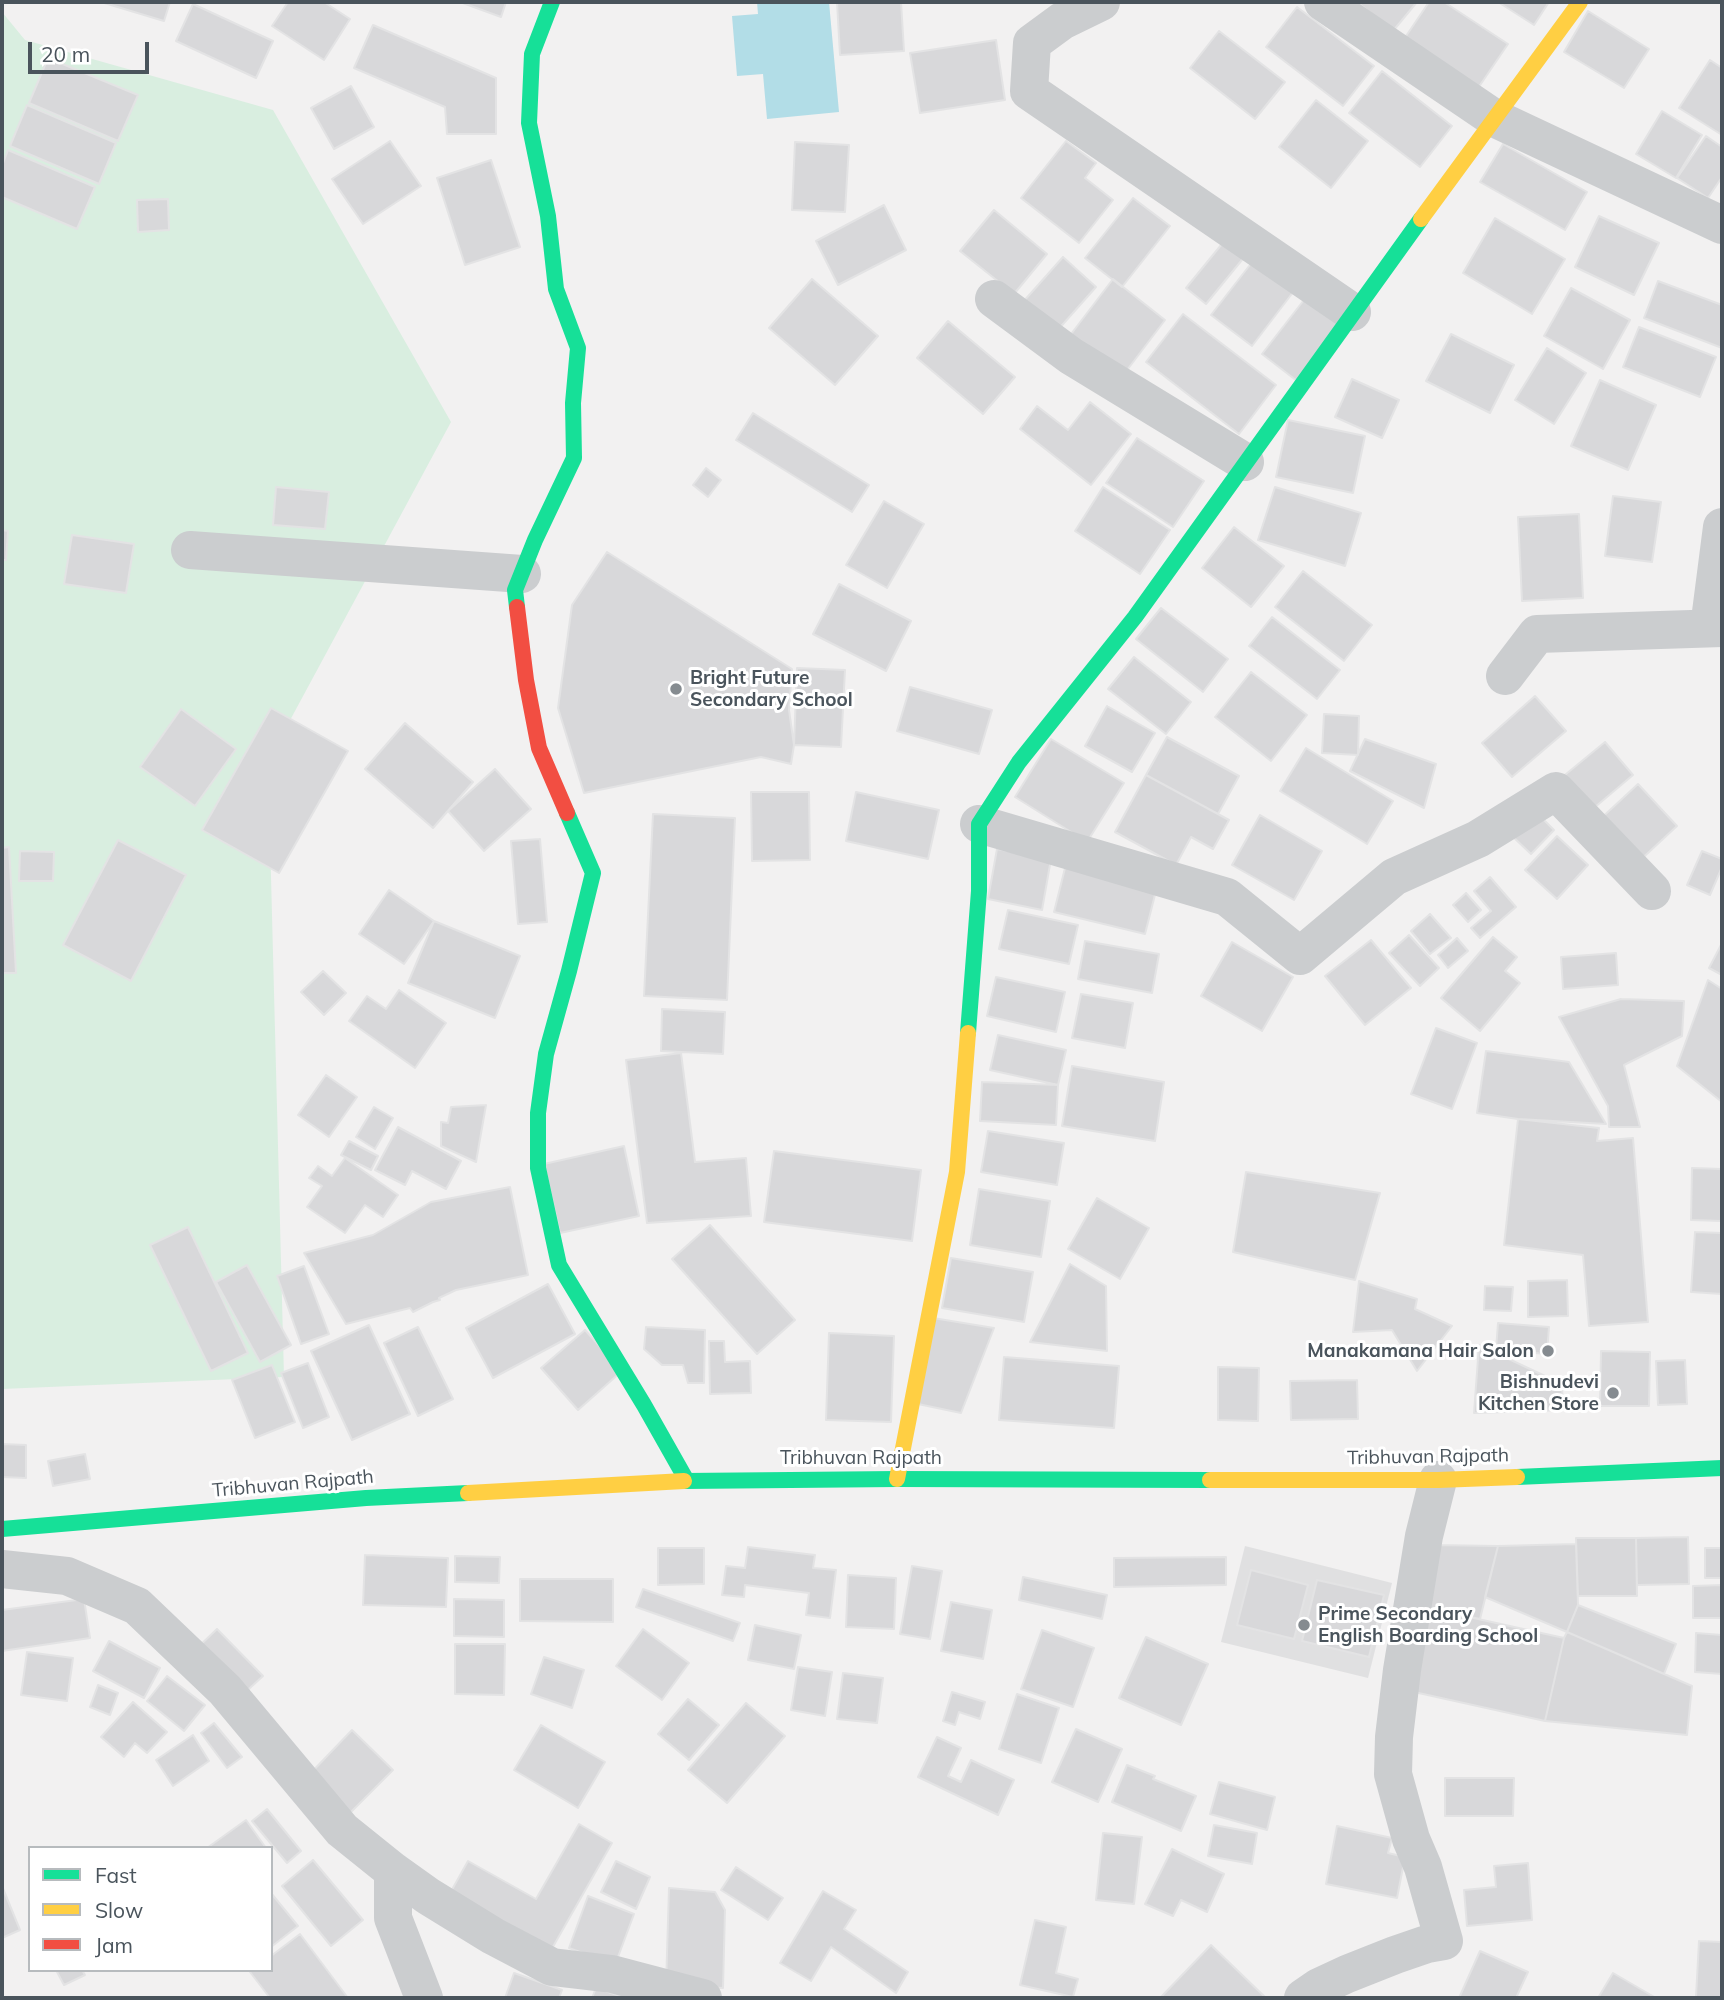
<!DOCTYPE html>
<style>
body{margin:0}
#map{position:relative;width:1724px;height:2000px;overflow:hidden;background:#f2f1f1;font-family:Mulish,sans-serif}
canvas{display:block}
.frame{position:absolute;inset:0;border:4px solid #4a545c;pointer-events:none}
.legend{position:absolute;left:28px;top:1846px;width:245px;height:126px;box-sizing:border-box;background:#fff;border:2px solid #b7bbbe;margin:0;padding:9px 12px;list-style:none;font-size:21px;color:#4a545c}
.legend li{display:flex;align-items:center;gap:14px;height:35px}
.legend b{width:35px;border:2px solid #b7bbbe}
.scale{position:absolute;left:28px;top:42px;width:121px;height:32px;box-sizing:border-box;border:4px solid #4a545c;border-top:0;padding-left:9px;font-size:21px;line-height:24px;white-space:nowrap;color:#4a545c;-webkit-text-stroke:5px #fff;paint-order:stroke}
</style>
<div id="map">
<canvas width="1724" height="2000"></canvas>
<div class="frame"></div>
<ul class="legend">
<li><b style="height:9px;background:#16e098"></b>Fast</li>
<li><b style="height:9px;background:#ffcf43"></b>Slow</li>
<li><b style="height:9px;background:#f24e42"></b>Jam</li>
</ul>
<div class="scale">20 m</div>
</div>
<script>
const g = document.querySelector('canvas').getContext('2d');
g.lineJoin = 'round';
function fill(path, color) { g.fillStyle = color; g.fill(path, 'evenodd'); }
const poly = rows => new Path2D(rows.map(r => 'M' + r).join(''));
function strokePath(path, color, width, dash) { g.strokeStyle = color; g.lineWidth = width; g.lineCap = dash ? 'butt' : 'round'; g.setLineDash(dash || []); g.stroke(path); }
function label(font, color, halo, rows, align = 'center') {
  g.font = font + ' Mulish,sans-serif'; g.lineWidth = 6; g.setLineDash([]); g.textBaseline = 'middle'; g.strokeStyle = halo; g.fillStyle = color; for (const [text, x, y, turn = 0] of rows) {
    g.save(); g.translate(x, y); g.rotate((+turn || 0) * Math.PI / 180); g.textAlign = isNaN(turn) ? turn : align; if (halo) g.strokeText(text, 0, 0); g.fillText(text, 0, 0); g.restore();
  }
}
fill(poly([
 [1245,1546,1392,1583,1368,1678,1221,1642]
]), '#e0e0e1');
fill(poly([
 [2,12,25,40,273,110,451,422,268,761,284,1377,2,1389]
]), '#d9eee0');
fill(poly([
 [757,2,829,2,839,112,767,119,763,74,737,76,732,16,758,14]
]), '#b2dde7');
const building = poly([
 [101,2,170,2,164,21,101,2],
 [288,2,324,2,350,19,324,60,272,26,288,2],
 [460,2,506,2,501,17,460,2],
 [837,2,901,2,904,51,840,55,837,2],
 [1357,2,1417,2,1393,31,1357,2],
 [1429,2,1444,2,1508,44,1474,94,1400,45,1429,2],
 [1498,2,1549,2,1534,25,1498,2],
 [193,4,273,41,256,78,176,41,193,4],
 [1297,7,1374,66,1343,106,1266,47,1297,7],
 [1588,11,1649,49,1624,88,1564,52,1588,11],
 [373,25,496,78,496,134,447,134,445,107,354,68,373,25],
 [1219,31,1285,82,1255,119,1190,68,1219,31],
 [996,40,1005,100,920,113,910,53,996,40],
 [48,58,138,95,118,141,29,103,48,58],
 [1710,60,1722,68,1722,135,1679,108,1710,60],
 [1382,71,1452,126,1420,167,1349,113,1382,71],
 [351,86,374,127,334,149,311,108,351,86],
 [1316,100,1368,141,1331,188,1279,147,1316,100],
 [27,105,116,143,99,184,10,146,27,105],
 [1662,111,1702,135,1676,178,1636,154,1662,111],
 [1706,136,1722,147,1722,177,1708,198,1677,178,1706,136],
 [390,141,421,186,363,224,332,179,390,141],
 [1066,141,1096,163,1085,178,1113,200,1079,243,1021,198,1066,141],
 [795,142,849,145,845,212,792,210,795,142],
 [1503,144,1587,192,1565,230,1480,182,1503,144],
 [8,150,95,187,77,229,2,197,2,166,8,150],
 [491,160,520,247,465,265,437,178,491,160],
 [1133,198,1170,226,1122,287,1085,258,1133,198],
 [168,199,169,230,138,232,137,200,168,199],
 [884,205,906,250,838,285,816,241,884,205],
 [994,210,1047,254,1014,294,960,251,994,210],
 [1599,216,1659,243,1634,295,1575,267,1599,216],
 [1495,218,1565,259,1532,314,1463,273,1495,218],
 [1226,239,1246,255,1206,304,1186,288,1226,239],
 [1063,257,1096,287,1056,332,1023,302,1063,257],
 [1253,261,1294,291,1252,346,1211,315,1253,261],
 [812,279,878,336,835,385,769,328,812,279],
 [1113,279,1165,320,1118,382,1065,342,1113,279],
 [1658,281,1722,305,1722,348,1644,318,1658,281],
 [1314,287,1350,314,1297,381,1262,354,1314,287],
 [1571,288,1630,320,1603,369,1544,336,1571,288],
 [1183,314,1276,385,1239,434,1146,362,1183,314],
 [948,321,1015,377,983,414,917,358,948,321],
 [1639,327,1716,357,1700,397,1623,367,1639,327],
 [1451,334,1514,365,1490,413,1426,381,1451,334],
 [1547,348,1586,373,1554,424,1515,400,1547,348],
 [1352,379,1399,400,1382,438,1335,417,1352,379],
 [1600,380,1656,405,1628,470,1571,446,1600,380],
 [1090,402,1131,434,1091,485,1020,429,1037,406,1068,430,1090,402],
 [753,413,869,485,852,512,736,440,753,413],
 [1288,420,1365,436,1353,493,1276,477,1288,420],
 [1137,438,1204,481,1173,527,1106,483,1137,438],
 [706,468,721,480,708,497,693,485,706,468],
 [276,487,329,492,325,529,273,525,276,487],
 [1103,487,1170,530,1140,574,1075,531,1103,487],
 [1275,487,1361,513,1345,566,1258,540,1275,487],
 [1613,496,1661,502,1652,562,1605,556,1613,496],
 [884,501,924,524,887,588,846,565,884,501],
 [1579,514,1583,598,1522,601,1518,517,1579,514],
 [1234,527,1284,566,1251,607,1202,568,1234,527],
 [2,530,8,531,6,560,2,560,2,530],
 [72,535,134,544,126,593,64,584,72,535],
 [607,552,792,669,789,710,794,745,791,764,761,757,584,793,558,708,572,605,607,552],
 [1303,571,1372,625,1344,661,1275,607,1303,571],
 [839,584,911,621,886,671,813,634,839,584],
 [1161,608,1228,659,1203,692,1136,639,1161,608],
 [1272,617,1340,670,1317,699,1249,646,1272,617],
 [1134,657,1191,702,1166,734,1108,689,1134,657],
 [797,668,845,670,841,747,794,745,797,668],
 [1251,672,1307,715,1271,761,1215,717,1251,672],
 [910,687,992,710,979,754,897,731,910,687],
 [1535,696,1566,731,1512,777,1482,743,1535,696],
 [1107,706,1155,733,1132,772,1085,746,1107,706],
 [271,708,348,751,279,873,202,830,271,708],
 [181,709,236,749,195,806,140,767,181,709],
 [1324,714,1359,716,1358,755,1322,753,1324,714],
 [405,723,473,782,433,828,365,769,405,723],
 [1167,737,1239,776,1218,814,1146,775,1167,737],
 [1051,739,1124,783,1087,842,1015,797,1051,739],
 [1365,739,1436,764,1424,808,1350,771,1365,739],
 [1605,742,1633,775,1588,813,1560,779,1605,742],
 [1306,748,1393,801,1367,844,1280,791,1306,748],
 [495,769,531,809,484,851,448,811,495,769],
 [1146,775,1229,820,1213,849,1191,837,1176,865,1115,832,1146,775],
 [1638,784,1677,826,1635,865,1596,823,1638,784],
 [751,792,809,792,810,860,752,861,751,792],
 [856,792,939,810,928,859,846,841,856,792],
 [1536,812,1554,830,1531,854,1511,835,1536,812],
 [653,814,735,818,727,1000,644,996,653,814],
 [1260,815,1322,851,1294,900,1232,865,1260,815],
 [1557,836,1588,865,1557,899,1525,870,1557,836],
 [540,839,547,922,518,924,511,841,540,839],
 [118,840,186,875,131,981,63,945,118,840],
 [9,847,16,973,2,973,2,848,9,847],
 [997,849,1051,859,1042,910,988,899,997,849],
 [20,851,54,852,53,881,19,881,20,851],
 [1702,851,1722,859,1722,867,1710,895,1687,885,1702,851],
 [1067,860,1158,883,1145,934,1054,912,1067,860],
 [1490,877,1516,907,1480,938,1471,928,1491,911,1474,891,1490,877],
 [389,890,434,921,404,964,359,934,389,890],
 [1466,893,1481,910,1468,922,1453,905,1466,893],
 [1008,910,1078,925,1069,964,999,949,1008,910],
 [1430,914,1451,938,1430,954,1411,931,1430,914],
 [434,921,520,956,495,1018,408,983,434,921],
 [1409,935,1439,968,1420,986,1389,953,1409,935],
 [1493,937,1517,957,1505,971,1520,983,1480,1031,1441,998,1493,937],
 [1457,938,1468,951,1448,968,1438,955,1457,938],
 [1371,940,1411,988,1365,1025,1325,976,1371,940],
 [1085,941,1159,954,1152,993,1078,979,1085,941],
 [1232,942,1293,977,1262,1031,1201,996,1232,942],
 [1722,943,1722,975,1709,968,1722,943],
 [1616,953,1618,985,1563,989,1561,957,1616,953],
 [323,971,346,993,324,1015,301,992,323,971],
 [996,977,1065,992,1056,1032,987,1016,996,977],
 [1708,980,1722,989,1722,1102,1677,1066,1708,980],
 [399,990,446,1023,415,1068,349,1021,367,996,386,1009,399,990],
 [1081,994,1133,1003,1125,1048,1072,1038,1081,994],
 [1621,999,1684,1001,1682,1036,1624,1065,1640,1127,1609,1127,1608,1106,1559,1017,1621,999],
 [662,1009,725,1012,723,1054,661,1051,662,1009],
 [1436,1028,1477,1043,1452,1109,1411,1094,1436,1028],
 [998,1035,1066,1050,1058,1085,990,1070,998,1035],
 [1486,1051,1569,1062,1606,1124,1518,1119,1477,1113,1486,1051],
 [681,1053,695,1162,746,1158,751,1216,647,1223,626,1060,681,1053],
 [1072,1066,1164,1082,1155,1141,1062,1126,1072,1066],
 [326,1075,357,1097,329,1137,298,1115,326,1075],
 [982,1082,1058,1085,1056,1125,980,1121,982,1082],
 [486,1105,476,1162,441,1146,441,1122,448,1123,451,1107,486,1105],
 [374,1107,393,1118,375,1149,356,1137,374,1107],
 [1518,1119,1599,1128,1597,1141,1633,1138,1648,1322,1589,1326,1583,1255,1504,1245,1518,1119],
 [398,1127,461,1161,446,1189,412,1171,405,1185,375,1170,398,1127],
 [988,1131,1064,1143,1057,1185,981,1172,988,1131],
 [349,1141,378,1156,371,1170,341,1155,349,1141],
 [624,1146,639,1216,560,1233,544,1164,624,1146],
 [774,1151,921,1170,912,1241,764,1222,774,1151],
 [345,1158,398,1195,383,1217,365,1205,345,1233,307,1207,322,1186,309,1178,318,1166,332,1176,345,1158],
 [1692,1168,1722,1169,1722,1221,1691,1220,1692,1168],
 [1246,1172,1380,1193,1355,1280,1233,1252,1246,1172],
 [510,1187,528,1275,456,1290,439,1298,440,1300,433,1302,413,1312,410,1308,346,1324,304,1253,373,1235,431,1202,510,1187],
 [979,1189,1050,1201,1041,1257,970,1245,979,1189],
 [1097,1198,1149,1228,1120,1279,1068,1249,1097,1198],
 [710,1225,795,1320,757,1354,672,1259,710,1225],
 [188,1227,248,1353,211,1371,150,1245,188,1227],
 [1695,1232,1722,1233,1722,1294,1691,1292,1695,1232],
 [951,1258,1033,1272,1024,1322,942,1308,951,1258],
 [1070,1264,1106,1286,1107,1351,1030,1342,1070,1264],
 [247,1265,291,1345,260,1362,216,1282,247,1265],
 [304,1266,329,1334,301,1344,277,1276,304,1266],
 [1567,1280,1568,1316,1528,1317,1528,1281,1567,1280],
 [1359,1281,1417,1299,1415,1309,1452,1326,1417,1371,1392,1330,1353,1332,1359,1281],
 [548,1284,575,1334,493,1378,466,1328,548,1284],
 [1485,1286,1513,1287,1511,1311,1484,1310,1485,1286],
 [933,1318,994,1328,961,1413,918,1404,933,1318],
 [1498,1323,1549,1327,1547,1354,1496,1350,1498,1323],
 [369,1325,410,1414,352,1440,311,1351,369,1325],
 [418,1327,453,1399,418,1416,384,1343,418,1327],
 [646,1327,705,1330,704,1383,688,1383,683,1365,662,1365,644,1349,646,1327],
 [585,1330,622,1371,578,1410,541,1368,585,1330],
 [829,1333,894,1336,891,1422,826,1420,829,1333],
 [709,1341,724,1341,725,1362,750,1361,751,1393,710,1394,709,1341],
 [1479,1345,1562,1384,1563,1410,1474,1413,1479,1345],
 [1601,1351,1650,1352,1649,1406,1600,1406,1601,1351],
 [1004,1357,1119,1366,1114,1428,999,1420,1004,1357],
 [1685,1360,1687,1404,1658,1405,1656,1361,1685,1360],
 [308,1363,329,1417,303,1428,281,1373,308,1363],
 [272,1365,295,1422,255,1438,232,1380,272,1365],
 [1218,1367,1259,1368,1258,1421,1218,1420,1218,1367],
 [1357,1380,1358,1419,1291,1420,1290,1381,1357,1380],
 [2,1444,26,1445,26,1478,2,1477,2,1444],
 [85,1454,90,1479,53,1486,48,1461,85,1454],
 [1688,1537,1689,1584,1637,1585,1636,1538,1688,1537],
 [1576,1538,1636,1538,1637,1596,1578,1596,1576,1538],
 [1576,1544,1578,1605,1567,1632,1485,1597,1498,1546,1576,1544],
 [1433,1545,1498,1546,1480,1619,1424,1607,1433,1545],
 [748,1547,815,1555,813,1568,836,1570,830,1618,806,1615,809,1593,745,1585,744,1597,722,1595,726,1566,745,1568,748,1547],
 [658,1548,704,1548,704,1584,658,1585,658,1548],
 [1705,1548,1722,1548,1722,1578,1705,1578,1705,1548],
 [365,1555,448,1558,446,1607,363,1605,365,1555],
 [455,1556,500,1557,499,1583,455,1582,455,1556],
 [1226,1557,1226,1585,1114,1587,1114,1558,1226,1557],
 [912,1566,942,1571,930,1639,900,1634,912,1566],
 [1251,1570,1308,1585,1294,1639,1237,1625,1251,1570],
 [848,1575,896,1578,894,1629,846,1627,848,1575],
 [1023,1577,1107,1595,1102,1619,1019,1600,1023,1577],
 [520,1579,613,1579,613,1622,520,1621,520,1579],
 [1317,1580,1384,1595,1369,1657,1302,1641,1317,1580],
 [1722,1585,1722,1618,1693,1618,1693,1586,1722,1585],
 [643,1589,740,1623,733,1641,636,1607,643,1589],
 [84,1599,90,1638,2,1651,2,1610,84,1599],
 [454,1599,504,1600,504,1637,454,1636,454,1599],
 [951,1602,992,1610,983,1659,941,1651,951,1602],
 [1578,1605,1676,1644,1664,1674,1567,1632,1578,1605],
 [1424,1607,1564,1638,1545,1721,1405,1690,1424,1607],
 [755,1625,801,1635,794,1669,748,1660,755,1625],
 [217,1629,263,1676,239,1698,194,1651,217,1629],
 [643,1629,689,1663,662,1700,616,1666,643,1629],
 [1042,1630,1094,1648,1073,1707,1021,1689,1042,1630],
 [1567,1632,1692,1686,1687,1735,1545,1721,1564,1638,1567,1632],
 [1696,1633,1722,1635,1722,1674,1695,1672,1696,1633],
 [1146,1637,1208,1664,1181,1725,1119,1698,1146,1637],
 [109,1641,160,1668,144,1698,93,1671,109,1641],
 [455,1644,505,1644,504,1695,455,1694,455,1644],
 [27,1652,73,1658,67,1701,21,1695,27,1652],
 [544,1657,584,1670,572,1708,531,1694,544,1657],
 [798,1667,832,1672,825,1716,791,1710,798,1667],
 [843,1673,883,1678,877,1723,837,1719,843,1673],
 [167,1676,205,1705,184,1731,147,1701,167,1676],
 [98,1685,118,1693,110,1715,90,1707,98,1685],
 [952,1692,985,1702,980,1719,959,1712,955,1725,943,1721,952,1692],
 [1017,1694,1059,1708,1041,1763,999,1749,1017,1694],
 [688,1699,719,1725,689,1760,658,1734,688,1699],
 [133,1702,167,1732,147,1753,135,1743,124,1757,101,1737,133,1702],
 [746,1703,785,1736,727,1803,688,1770,746,1703],
 [214,1723,242,1757,227,1768,201,1733,214,1723],
 [541,1725,605,1762,578,1808,514,1770,541,1725],
 [1076,1729,1122,1749,1098,1802,1052,1782,1076,1729],
 [352,1730,393,1770,346,1817,306,1778,352,1730],
 [193,1735,209,1761,173,1786,156,1760,193,1735],
 [937,1737,961,1748,948,1776,961,1782,971,1760,1014,1780,998,1815,918,1777,937,1737],
 [1127,1765,1155,1776,1153,1779,1196,1796,1181,1831,1112,1802,1127,1765],
 [1445,1778,1514,1778,1513,1816,1445,1816,1445,1778],
 [1219,1782,1275,1797,1267,1830,1210,1814,1219,1782],
 [267,1809,301,1851,287,1863,252,1821,267,1809],
 [246,1820,266,1848,207,1848,246,1820],
 [579,1824,612,1843,550,1952,449,1895,468,1861,536,1899,579,1824],
 [1214,1825,1257,1833,1252,1864,1208,1856,1214,1825],
 [1337,1826,1392,1838,1388,1853,1405,1857,1397,1898,1326,1884,1337,1826],
 [1103,1833,1142,1837,1134,1904,1096,1900,1103,1833],
 [1172,1849,1224,1874,1207,1912,1181,1900,1173,1916,1145,1904,1172,1849],
 [313,1860,363,1920,331,1946,282,1886,313,1860],
 [616,1861,650,1877,636,1909,601,1892,616,1861],
 [1528,1863,1532,1920,1467,1926,1464,1890,1496,1887,1494,1866,1528,1863],
 [736,1867,783,1898,768,1920,721,1890,736,1867],
 [2,1886,20,1930,2,1938,2,1886],
 [669,1888,715,1892,725,1910,723,1988,666,1986,669,1888],
 [823,1891,856,1910,844,1929,908,1972,896,1993,831,1947,811,1981,780,1963,823,1891],
 [271,1893,298,1926,271,1947,271,1893],
 [588,1896,634,1914,615,1965,569,1948,588,1896],
 [1035,1920,1066,1927,1056,1973,1078,1979,1073,1997,1020,1985,1035,1920],
 [300,1934,348,1998,270,1998,250,1972,252,1970,271,1970,271,1956,300,1934],
 [1699,1941,1722,1942,1722,1998,1696,1997,1699,1941],
 [1211,1945,1266,1998,1161,1997,1211,1945],
 [1480,1951,1528,1972,1516,1998,1459,1998,1480,1951],
 [56,1970,82,1970,85,1975,64,1985,56,1970],
 [514,1973,562,1990,559,1998,505,1998,514,1973],
 [1613,1973,1656,1998,1598,1998,1613,1973],
 [596,1988,626,1998,592,1998,596,1988]
]);
fill(building, '#d8d8da');
strokePath(building, '#e3e3e4', 2);
strokePath(poly([
 [1101,2,1062,21,1032,43,1029,91,1352,312],
 [1323,2,1494,118,1722,225],
 [994,299,1071,356,1245,462],
 [190,550,522,574],
 [1709,628,1722,527],
 [1505,676,1537,634,1722,628],
 [979,824,1227,897,1300,956,1394,877,1478,839,1556,791,1652,891],
 [2,1569,67,1576,137,1606,225,1690,342,1830,393,1871,428,1896,493,1936,552,1967,612,1974,703,1998],
 [393,1871,393,1918,424,1998],
 [1303,1998,1319,1987,1347,1974,1395,1955,1427,1944,1444,1941,1423,1867,1411,1839,1393,1774,1394,1737,1402,1670,1424,1536,1438,1480]
]), '#cbcdcf', 38);
strokePath(poly([
 [517,607,515,590,535,540,574,458,573,403,578,348,556,289,548,216,529,123,532,54,552,2],
 [567,813,593,873,569,971,546,1054,538,1113,538,1168,559,1265,644,1405,687,1481],
 [968,1033,979,891,979,824,1019,762,1135,617,1421,219],
 [1517,1477,1722,1468],
 [684,1481,897,1479,1210,1480],
 [2,1529,366,1498,468,1493]
]), '#16e098', 16);
strokePath(poly([
 [1421,219,1580,2],
 [897,1479,957,1172,968,1033],
 [1210,1480,1438,1480,1517,1477],
 [468,1493,684,1481]
]), '#ffcf43', 16);
strokePath(poly([
 [517,607,526,680,539,748,567,813]
]), '#f24e42', 16);
for (const [x, y, r, color] of [
 [676,689,7,"#858b90"],
 [1548,1351,7,"#858b90"],
 [1613,1393,7,"#858b90"],
 [1304,1625,7,"#858b90"]
]) { const dot = new Path2D(); dot.arc(x, y, r, 0, 2 * Math.PI); g.fillStyle = color; g.fill(dot); strokePath(dot, '#fff', 2.5); }
label('bold 19px', '#4a545c', '#fff', [
 ["Bright Future",690,678],
 ["Secondary School",690,700],
 ["Manakamana Hair Salon",1534,1351,"right"],
 ["Bishnudevi",1599,1382,"right"],
 ["Kitchen Store",1599,1404,"right"],
 ["Prime Secondary",1318,1614],
 ["English Boarding School",1318,1636]
], 'left');
label('19px', '#4a545c', '#fff', [
 ["Tribhuvan Rajpath",1428,1457,-1],
 ["Tribhuvan Rajpath",861,1458],
 ["Tribhuvan Rajpath",293,1484,-5]
]);
</script>
